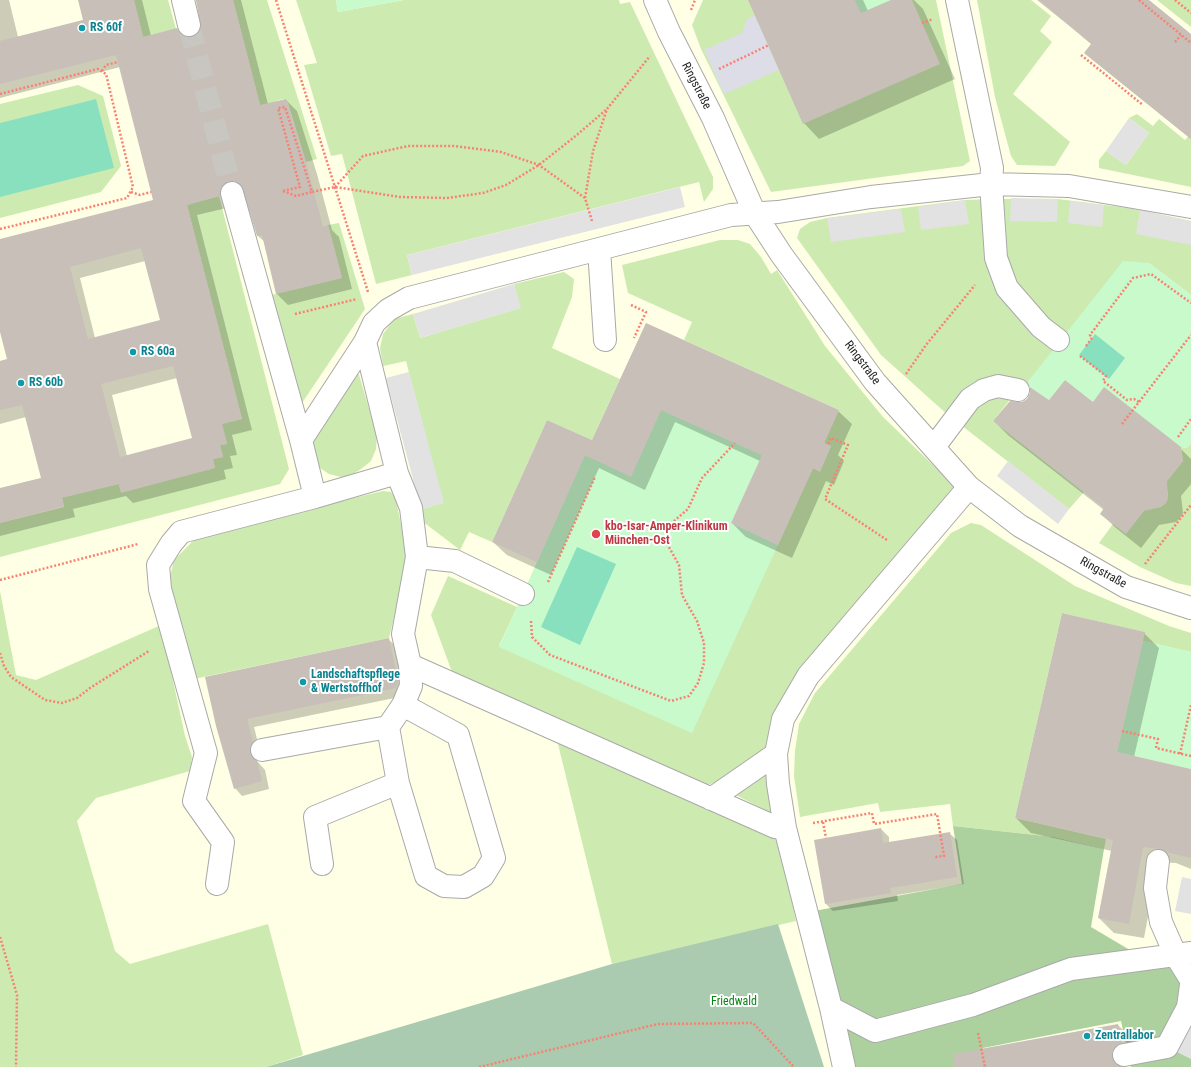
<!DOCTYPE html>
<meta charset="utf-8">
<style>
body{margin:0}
canvas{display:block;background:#f2efe9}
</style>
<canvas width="1191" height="1067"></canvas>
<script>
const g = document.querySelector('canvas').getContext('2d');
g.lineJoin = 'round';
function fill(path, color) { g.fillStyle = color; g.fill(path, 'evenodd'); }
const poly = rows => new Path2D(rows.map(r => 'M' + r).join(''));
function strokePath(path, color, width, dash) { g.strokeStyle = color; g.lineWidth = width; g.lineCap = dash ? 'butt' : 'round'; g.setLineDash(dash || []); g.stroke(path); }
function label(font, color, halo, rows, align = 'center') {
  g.font = font + ' "Roboto Condensed",sans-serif'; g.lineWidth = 4; g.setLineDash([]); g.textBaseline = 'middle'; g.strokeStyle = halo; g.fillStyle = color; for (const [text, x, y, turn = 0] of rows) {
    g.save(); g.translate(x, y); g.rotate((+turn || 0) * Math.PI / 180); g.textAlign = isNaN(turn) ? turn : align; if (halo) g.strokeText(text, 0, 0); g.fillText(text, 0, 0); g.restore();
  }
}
fill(poly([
 [0,0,1191,0,1191,1067,0,1067]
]), '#ffffe5');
fill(poly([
 [134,0,168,0,176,29,143,37],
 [233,0,267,0,317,159,306,162,288,103,284,99,276,101,274,106,275,163],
 [296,0,336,0,338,12,404,0,619,0,620,4,630,2,713,177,713,189,704,202,699,182,407,255,412,275,376,284,342,154,331,156,304,65,317,63],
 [703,0,936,0,970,161,963,166,771,192,701,49,692,25],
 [977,0,1031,0,1051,16,1040,31,1052,42,1013,94,1070,142,1055,166,1017,165,1011,156,995,97],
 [1157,0,1191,0,1191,27],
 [78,85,103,96,121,166,101,192,0,218,0,104],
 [1137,114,1153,126,1159,119,1185,140,1191,133,1191,187,1099,168,1099,160,1106,151,1126,165,1149,133,1129,118],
 [219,196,289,469,280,484,0,557,0,523,64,507,62,497,119,484,121,492,215,468,213,459,223,457,220,445,227,444,222,424,242,419,187,205],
 [993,199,1058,199,1128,208,1191,221,1191,295,1149,263,1026,384,1024,382,993,421,1084,492,1069,509,948,415,881,355,797,238,800,229,810,222,827,218,965,200],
 [339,223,365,309,298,409,271,295,342,278,328,225],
 [720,240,738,240,750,244,761,257,771,274,777,270,825,346,883,417,957,488,792,680,780,708,770,745,719,781,705,786,452,672,431,615,448,576,517,607,499,646,778,545,813,468,820,471,831,446,824,443,839,410,684,340,692,322,628,293,622,265],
 [564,272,574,279,572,297,552,348,620,379,592,440,547,420,492,542,469,532,460,550,422,521,421,509,443,503,406,361,383,366,380,348,383,334,394,319,413,314,420,338,520,308,514,284],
 [357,368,377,436,376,449,371,461,361,469,352,475,341,477,329,474,320,468,314,459,313,447,315,437],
 [1191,443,1191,586,1176,583,1140,567,1099,543,1113,524,1148,506,1155,508,1161,507,1166,503,1168,498,1168,492,1163,486,1183,461,1181,447,1187,448],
 [383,491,391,492,396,500,406,549,403,580,389,638,194,679,169,581,174,560,198,536],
 [971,523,981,525,1075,586,1169,626,1191,633,1191,652,1143,641,1144,632,1062,613,1015,818,1106,839,1104,849,1054,837,953,826,950,804,880,812,878,803,800,817,794,776,795,751,799,724,815,693,951,533],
 [0,591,16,675,36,680,161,625,185,736,192,757,190,771,96,798,77,821,115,951,130,964,268,924,303,1055,266,1067,0,1067],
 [557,740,778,836,796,921,612,964],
 [769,773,775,815,734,794,760,775]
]), '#cdebb0');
fill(poly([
 [953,826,1054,837,1104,849,1091,927,1140,956,1191,960,1191,1067,1131,1067,1121,1021,983,1048,986,1067,837,1067,803,913,962,884]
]), '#add19e');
fill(poly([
 [778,924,824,1067,266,1067,612,964]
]), '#aacbaf');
fill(poly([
 [336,0,404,0,338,12],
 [855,0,891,0,861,13],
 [1123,261,1149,263,1191,295,1191,443,1187,448,1181,447,1093,402,1065,380,1049,400,1026,384],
 [661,410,762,455,731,523,778,545,692,733,499,647,585,455,631,476],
 [1143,641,1191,652,1191,769,1117,752]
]), '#c8facc');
fill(poly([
 [96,99,114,168,0,197,0,123],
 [1095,334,1125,358,1109,379,1079,355],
 [577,547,616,564,580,645,541,627]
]), '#88e0be');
fill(poly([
 [1129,118,1149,133,1126,165,1106,151],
 [680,187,685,207,412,275,407,255],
 [1011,198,1058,199,1057,222,1010,221],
 [965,200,969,224,921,230,918,207],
 [1070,201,1104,205,1102,227,1068,223],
 [901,209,905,232,831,242,827,218],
 [1140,210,1191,221,1191,245,1136,234],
 [514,284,521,308,420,338,413,314],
 [409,372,444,503,421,509,386,378],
 [1008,461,1069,509,1058,524,997,476],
 [1182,877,1191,879,1191,914,1175,911],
 [1191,1001,1191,1059,1167,1047]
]), '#e2e2e2');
fill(poly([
 [755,15,779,70,724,94,704,50,742,33,747,19]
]), '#dddde8');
fill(poly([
 [0,0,9,0,18,37,84,20,79,0,142,0,151,36,177,29,185,38,192,38,198,35,202,29,202,22,196,0,241,0,268,104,286,100,297,111,317,174,332,230,339,237,352,289,288,305,277,294,265,242,258,236,244,192,240,192,231,207,197,215,252,430,232,435,237,455,230,456,233,468,224,470,226,479,133,503,126,496,73,509,75,517,0,536,0,489,42,478,26,417,0,424,0,362,8,360,0,328,0,240,155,201,120,67,0,98],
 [145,261,161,321,95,338,80,278],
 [177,378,193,439,127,456,112,395],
 [749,0,863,0,868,11,893,0,914,0,923,9,955,79,819,139,804,123],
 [1037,0,1148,0,1191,35,1191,139,1093,60,1085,53,1092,44],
 [646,324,838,411,852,424,838,455,844,461,834,485,826,481,792,558,746,537,732,523,760,461,675,422,645,490,599,468,551,575,507,555,493,542,592,441],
 [1049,401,1094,403,1180,448,1191,459,1191,484,1181,496,1183,513,1180,518,1176,522,1159,525,1141,548,1116,528,1101,514,1104,510,1009,436,994,421,1022,403],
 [1144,633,1159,648,1134,757,1191,770,1191,869,1176,863,1158,862,1144,938,1114,933,1099,918,1112,851,1031,833,1016,818],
 [389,640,397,647,404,696,254,727,260,751,257,761,265,770,269,789,242,796,235,788,217,726],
 [881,829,889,837,889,843,949,833,957,840,964,884,897,895,898,901,833,911,826,904],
 [1118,1025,1131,1038,1135,1056,1125,1067,992,1067]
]), '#0003');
fill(poly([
 [78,0,134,0,143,37,177,28,180,34,185,37,192,37,197,34,201,28,196,0,233,0,260,105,286,99,306,162,323,227,328,225,342,278,276,294,262,235,257,236,241,184,235,181,228,181,223,185,220,190,220,196,187,205,242,419,222,424,227,444,220,445,223,457,213,459,215,468,121,493,119,484,62,498,64,506,0,523,0,488,41,478,22,405,0,410,0,361,7,359,0,332,0,239,153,200,116,55,0,84,0,41,83,20],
 [141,248,160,320,88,339,70,267],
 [173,366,192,438,120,457,101,384],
 [748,0,855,0,861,13,891,0,912,0,940,64,803,124],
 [1039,0,1149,0,1191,34,1191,139,1084,53,1091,44],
 [646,323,839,410,824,443,831,446,820,472,813,468,778,545,731,523,762,455,661,410,631,477,585,455,537,562,492,542,547,420,592,440],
 [1065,380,1093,402,1104,387,1181,447,1183,461,1167,481,1168,498,1166,503,1161,507,1144,511,1126,534,1100,514,1104,508,993,421,1010,401,1022,402,1027,399,1030,393,1030,387,1049,400],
 [1062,613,1145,632,1117,752,1191,769,1191,858,1166,852,1160,849,1143,847,1129,924,1098,918,1113,840,1015,818],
 [389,638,398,681,396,688,247,719,253,742,250,753,253,758,257,761,262,781,234,789,216,726,205,677],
 [881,828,883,843,950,832,957,877,890,888,891,893,825,904,814,840],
 [1118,1024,1122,1043,1116,1046,1112,1051,1112,1057,1115,1063,1122,1067,954,1067,953,1054]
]), '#c7bfb8');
strokePath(poly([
 [189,25,232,193]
]), '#c8c6c1', 22, [22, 11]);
const minor = poly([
 [183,0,189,25],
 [655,0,669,32,713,118,755,214,781,254,875,382,969,487,1020,526,1126,587,1191,608],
 [957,0,992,168,991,184,996,258,1007,288,1041,327,1058,340],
 [232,193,301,440],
 [599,249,605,340],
 [365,342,397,473,315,497,301,440,365,342,374,323,388,310,409,298,731,215,778,212,871,197,991,184,1069,186,1191,207],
 [934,447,970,399,984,390,998,386,1018,390],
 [969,487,808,676,783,719,776,754,778,784,785,828,831,1008,875,1031,973,1005,1071,969,1191,953],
 [417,557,455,561,523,594],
 [410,665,775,827,785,828],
 [388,727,398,783,426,876,444,886,464,887,483,876,494,858,458,735,403,705],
 [262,750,388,727,403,705,411,686,410,665,403,634,417,557,411,508,397,473],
 [711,799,776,754],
 [1158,861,1155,888,1161,922,1176,956,1191,980],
 [322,864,315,817,398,783],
 [217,884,223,842,194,801,206,753,160,589,158,565,171,544,181,532,315,497],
 [831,1008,844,1067],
 [1124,1055,1167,1047,1188,1007,1191,985]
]);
strokePath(minor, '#a9a9a9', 24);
strokePath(poly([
 [276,0,368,292],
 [1139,0,1191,43],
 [1175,0,1191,13],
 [691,10,695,0],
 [922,23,933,19],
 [1175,42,1181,35],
 [1081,55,1143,105],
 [719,69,769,45],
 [102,71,106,65,118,62],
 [0,94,98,69,106,74,133,187,127,198,0,229],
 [335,187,363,156,408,146,455,146,501,152,539,165,585,198,592,221],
 [283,191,300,187,278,108,285,107,312,192,335,187,400,197,447,198,483,193,506,185,539,165,578,134,607,109],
 [283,191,296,196,312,192],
 [131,192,140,195,151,192],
 [585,198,593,151,607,109,650,56],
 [631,305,646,312,634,338],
 [295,314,357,299],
 [1086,346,1092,338,1090,335,1133,278,1151,274,1191,303],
 [1080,356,1106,376,1103,381,1127,400,1134,399,1139,402],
 [906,374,926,345,975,285],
 [1122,424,1191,335],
 [1178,437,1191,419],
 [828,444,831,438,848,445,825,499,887,540],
 [1145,564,1191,505],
 [0,580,138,544],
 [548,582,595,477],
 [531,621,532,637,550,655,671,701,689,696,698,683,704,663,704,643,697,621,682,595,679,565,666,542,667,527,688,509,702,478,735,443],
 [0,653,4,666,11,677,45,700,62,703,77,698,90,688,149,651],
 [1122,731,1158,739,1156,748,1191,756],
 [1180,754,1191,705],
 [823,822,826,838],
 [813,823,872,813,874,824,937,814,944,856,935,857],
 [0,937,17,995,16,1067],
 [978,1033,985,1067],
 [479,1067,658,1024,753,1023,794,1067]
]), '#fa8072', 2.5, [2, 2]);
strokePath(minor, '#fff', 22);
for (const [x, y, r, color] of [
 [82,28,4,"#0f9aa8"],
 [133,352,4,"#0f9aa8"],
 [21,383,4,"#0f9aa8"],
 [596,534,5,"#e0444e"],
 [303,682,4,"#0f9aa8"],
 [1087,1036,4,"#0f9aa8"]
]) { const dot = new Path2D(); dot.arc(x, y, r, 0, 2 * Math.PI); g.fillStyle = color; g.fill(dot); strokePath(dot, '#fff', 1.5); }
label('bold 12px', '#0d838f', '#fff', [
 ["RS 60f",90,28],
 ["RS 60a",141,352],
 ["RS 60b",29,383],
 ["Landschaftspflege",311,675],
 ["& Wertstoffhof",311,689],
 ["Zentrallabor",1095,1036]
], 'left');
label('12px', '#222', '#fff', [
 ["Ringstraße",696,86,63],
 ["Ringstraße",862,363,53],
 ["Ringstraße",1103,573,29]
]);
label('bold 12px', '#be3a42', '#fff', [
 ["kbo-Isar-Amper-Klinikum",605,527],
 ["München-Ost",605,541]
], 'left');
label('12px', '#0c8416', '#fff', [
 ["Friedwald",734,1002]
]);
</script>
